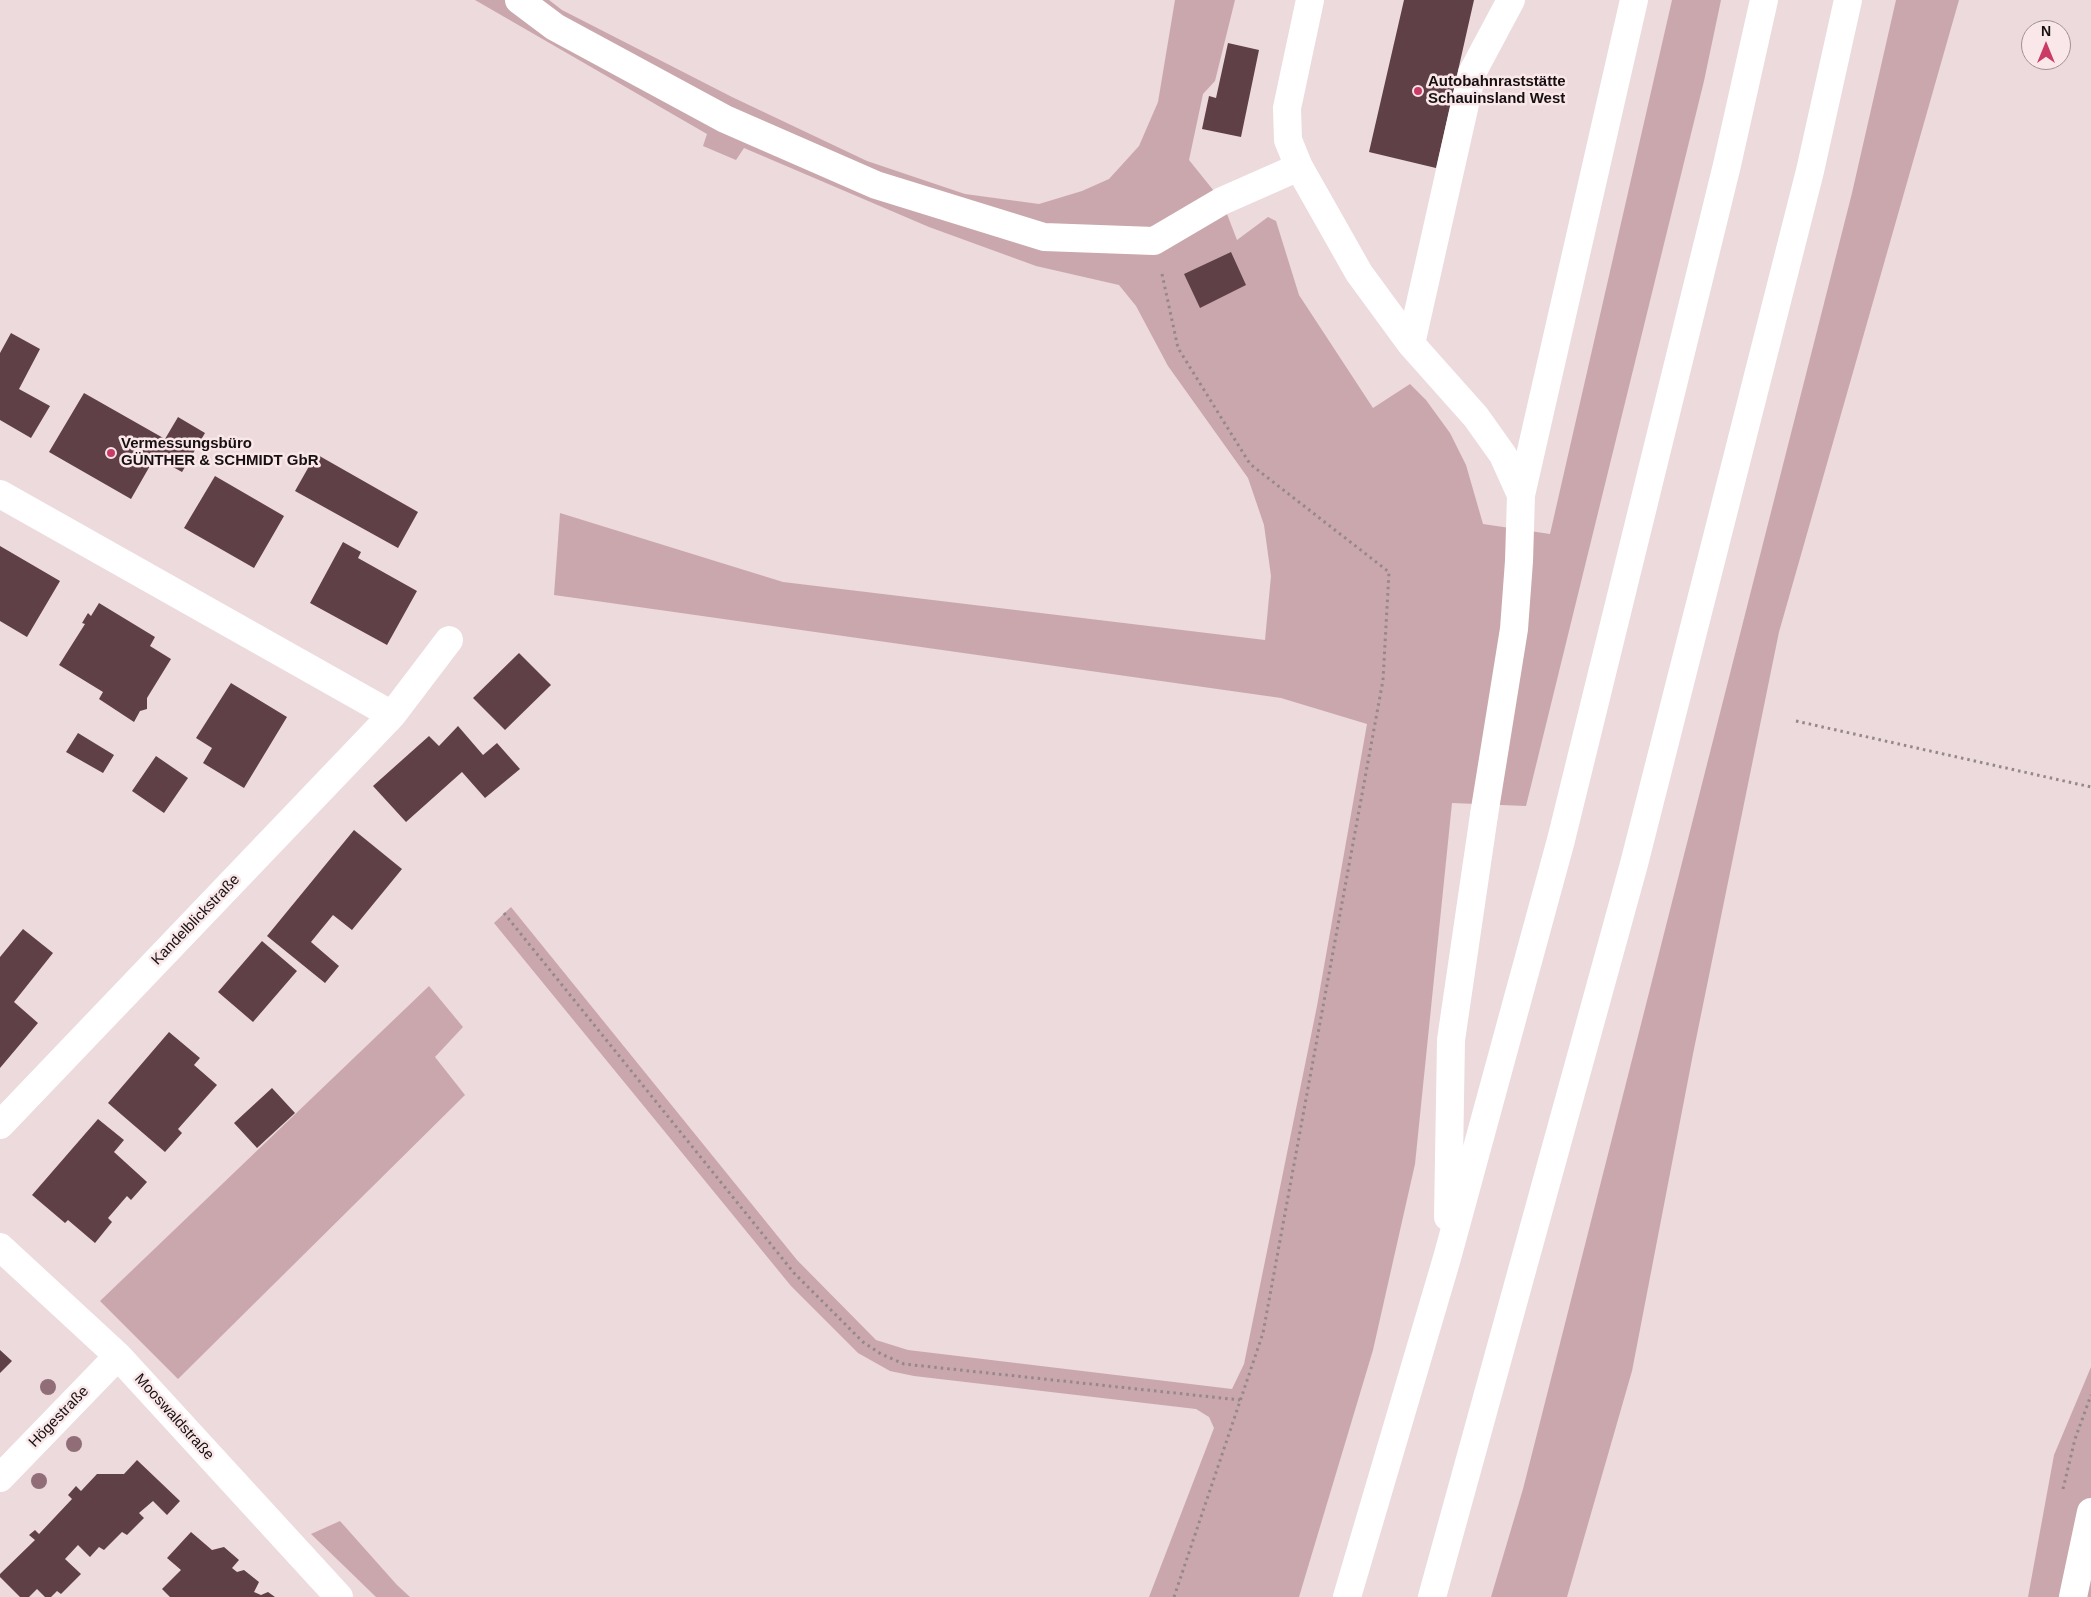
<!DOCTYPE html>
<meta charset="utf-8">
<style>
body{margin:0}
#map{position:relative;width:2091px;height:1597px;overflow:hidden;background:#ecdadd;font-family:Arial,sans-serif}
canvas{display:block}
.north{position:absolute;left:2021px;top:20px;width:50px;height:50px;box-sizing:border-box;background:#fae7ea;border:1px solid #9f9193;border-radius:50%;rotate:0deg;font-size:14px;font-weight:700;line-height:20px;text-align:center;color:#161011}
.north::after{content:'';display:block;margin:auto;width:18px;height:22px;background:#ca3b66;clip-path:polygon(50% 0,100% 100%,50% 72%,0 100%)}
</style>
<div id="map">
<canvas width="2091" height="1597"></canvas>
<div class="north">N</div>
</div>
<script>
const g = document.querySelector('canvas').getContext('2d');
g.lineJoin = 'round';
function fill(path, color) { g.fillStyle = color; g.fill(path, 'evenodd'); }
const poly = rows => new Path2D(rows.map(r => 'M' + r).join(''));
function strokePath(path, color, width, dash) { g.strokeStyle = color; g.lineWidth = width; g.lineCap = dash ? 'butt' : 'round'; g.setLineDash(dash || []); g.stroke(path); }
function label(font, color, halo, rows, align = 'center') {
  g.font = font + ' Arial,sans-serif'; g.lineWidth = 5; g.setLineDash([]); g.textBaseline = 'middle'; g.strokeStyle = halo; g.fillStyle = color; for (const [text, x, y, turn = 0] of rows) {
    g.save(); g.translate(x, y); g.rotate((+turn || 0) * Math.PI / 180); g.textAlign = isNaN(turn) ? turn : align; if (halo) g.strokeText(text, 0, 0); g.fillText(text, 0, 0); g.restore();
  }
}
fill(poly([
 [475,0,549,0,562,10,732,97,867,161,965,194,1039,204,1082,191,1109,179,1139,146,1158,102,1175,0,1235,0,1215,81,1203,94,1189,160,1222,201,1237,240,1268,217,1276,221,1299,295,1373,408,1410,384,1426,400,1450,433,1466,465,1483,524,1550,534,1672,0,1721,0,1704,81,1526,806,1452,803,1415,1164,1373,1350,1299,1597,1149,1597,1214,1428,1209,1417,1196,1409,914,1376,890,1371,858,1353,791,1286,494,923,511,907,797,1260,876,1340,908,1350,1232,1389,1244,1364,1317,1006,1367,724,1281,698,554,595,560,513,783,582,1265,640,1271,576,1264,525,1248,478,1168,366,1136,306,1119,285,1036,266,929,227,744,148,736,160,703,146,707,134],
 [1896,0,1959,0,1779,632,1693,1054,1632,1371,1567,1597,1491,1597,1523,1489,1852,193],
 [429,986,463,1027,435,1057,465,1095,178,1379,100,1301],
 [2091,1367,2091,1597,2028,1597,2054,1455],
 [340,1521,397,1585,410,1597,376,1597,311,1534]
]), '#caa7ad');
fill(poly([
 [1404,0,1474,0,1436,168,1369,152],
 [1228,43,1259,50,1241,137,1202,129,1209,96,1216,98],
 [1231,252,1246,285,1200,308,1184,274],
 [11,333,40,349,19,389,50,406,31,438,0,420,0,353],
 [84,393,165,439,178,417,205,433,182,472,155,457,131,499,49,452],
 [316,454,418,512,398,548,295,491],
 [215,476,284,516,254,568,184,528],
 [343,542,361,552,358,558,417,591,387,645,310,603],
 [0,546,60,581,27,637,0,621],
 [99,603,155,637,150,646,171,659,147,698,147,709,140,711,134,722,99,699,103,692,59,665,85,624,82,623,88,613,91,616],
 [519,653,551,685,505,730,473,698],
 [231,683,287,717,244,788,203,763,212,748,196,738],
 [458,726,483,755,497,743,520,769,485,798,462,772,406,822,373,786,429,736,439,746],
 [78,733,114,755,103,773,66,752],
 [156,756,188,778,164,813,132,791],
 [354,830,402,869,352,930,333,915,311,942,339,966,325,983,267,936],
 [23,929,53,953,14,1002,38,1023,0,1068,0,957],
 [262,941,297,971,253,1022,218,992],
 [169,1032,200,1058,194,1065,217,1085,178,1129,182,1133,165,1152,108,1103],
 [272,1088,295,1113,257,1148,234,1123],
 [98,1119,124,1140,114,1152,147,1182,131,1200,127,1196,108,1218,112,1222,95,1243,68,1220,65,1223,32,1195],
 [0,1350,12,1361,0,1373],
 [137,1460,180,1501,167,1515,153,1501,139,1513,144,1518,127,1535,122,1532,104,1550,99,1547,90,1557,78,1545,65,1559,81,1574,61,1594,57,1591,51,1597,45,1597,37,1589,29,1597,20,1597,0,1577,0,1574,35,1540,29,1535,35,1530,39,1534,72,1499,68,1495,76,1486,81,1491,97,1474,124,1474],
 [191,1532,212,1550,224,1547,239,1560,232,1568,237,1572,244,1570,259,1582,254,1592,261,1595,268,1592,275,1597,170,1597,162,1589,181,1570,167,1558]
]), '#5f4046');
strokePath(poly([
 [1162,274,1178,348,1250,464,1389,572,1383,680,1263,1333,1174,1597],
 [1796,721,2091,787],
 [504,913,794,1273,863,1342,881,1354,904,1364,1240,1400],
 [2063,1489,2075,1439,2091,1395]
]), '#95888a', 3, [2.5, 4]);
strokePath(poly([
 [519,0,555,27,725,119,876,185,1044,237,1154,241,1222,201,1299,167],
 [1310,0,1287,108,1288,140,1299,167,1359,273,1411,344,1476,417,1503,455,1521,495,1519,561,1514,629,1484,815],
 [1411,344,1472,73,1511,0],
 [0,494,392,715],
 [1521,495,1634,0],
 [0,1125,392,715,449,640],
 [0,1247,118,1356,339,1597],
 [0,1478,118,1356],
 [2073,1597,2091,1512]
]), '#fff', 28);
strokePath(poly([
 [1448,1217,1451,1040,1484,815],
 [1347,1597,1447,1258,1561,840,1727,165,1764,0],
 [1432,1597,1634,864,1810,171,1848,0]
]), '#fff', 28);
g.fillStyle = '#916e77';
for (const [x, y] of [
 [48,1387],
 [74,1444],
 [39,1481]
]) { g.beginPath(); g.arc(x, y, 8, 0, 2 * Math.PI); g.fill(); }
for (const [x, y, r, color] of [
 [1418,91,5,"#ca3b66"],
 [111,453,5,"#ca3b66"]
]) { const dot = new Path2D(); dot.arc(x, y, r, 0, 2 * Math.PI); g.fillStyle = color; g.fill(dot); strokePath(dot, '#fae7ea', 2); }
label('bold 15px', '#161011', '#fae7ea', [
 ["Autobahnraststätte",1428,82],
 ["Schauinsland West",1428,99],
 ["Vermessungsbüro",121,444],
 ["GÜNTHER & SCHMIDT GbR",121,461]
], 'left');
label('15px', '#161011', '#fae7ea', [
 ["Kandelblickstraße",196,920,-46],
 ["Högestraße",59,1417,-46],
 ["Mooswaldstraße",174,1417,48]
]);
</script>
